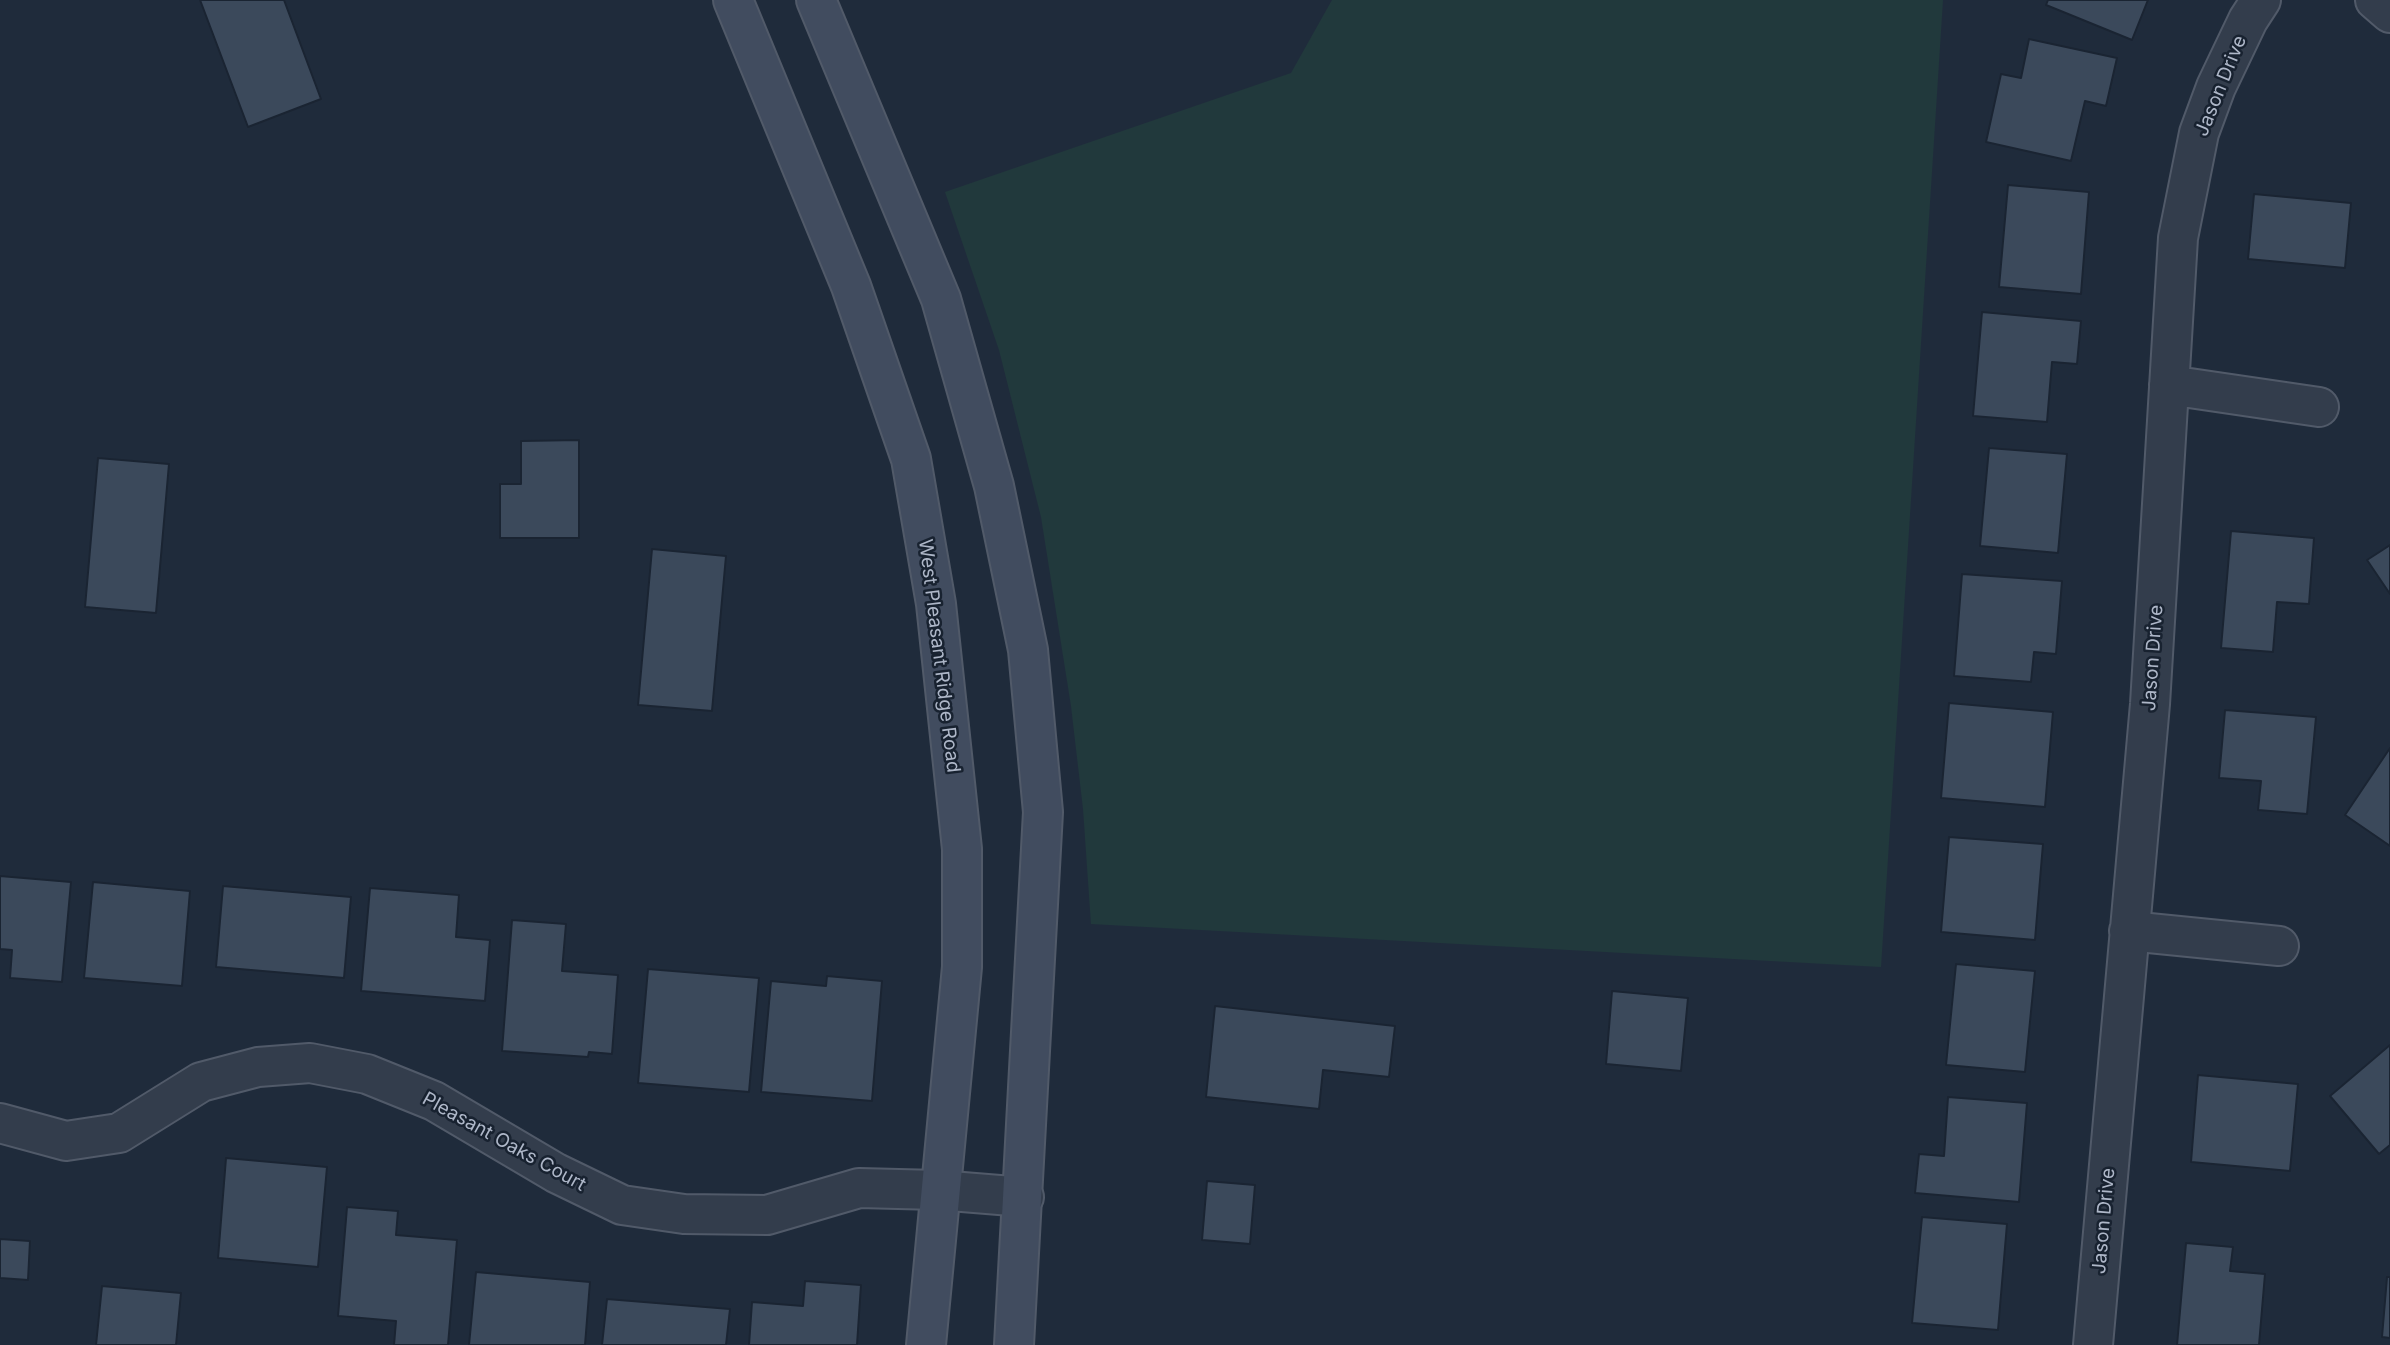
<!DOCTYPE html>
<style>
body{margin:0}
canvas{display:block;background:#1f2b3b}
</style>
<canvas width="2390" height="1345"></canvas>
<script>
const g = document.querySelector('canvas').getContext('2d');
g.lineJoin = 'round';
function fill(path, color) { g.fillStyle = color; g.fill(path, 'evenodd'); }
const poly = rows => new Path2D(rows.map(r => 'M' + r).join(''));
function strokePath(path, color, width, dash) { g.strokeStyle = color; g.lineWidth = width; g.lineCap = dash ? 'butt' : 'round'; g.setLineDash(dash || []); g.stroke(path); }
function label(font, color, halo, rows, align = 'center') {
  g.font = font + ' Inter,sans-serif'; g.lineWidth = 5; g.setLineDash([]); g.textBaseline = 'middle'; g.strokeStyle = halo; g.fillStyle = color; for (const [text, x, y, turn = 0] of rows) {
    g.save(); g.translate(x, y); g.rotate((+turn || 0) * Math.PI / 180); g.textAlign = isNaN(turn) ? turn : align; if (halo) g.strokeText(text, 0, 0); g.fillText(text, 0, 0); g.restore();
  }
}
fill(poly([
 [1332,0,1943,0,1881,967,1091,924,1083,809,1071,706,1041,517,999,350,945,192,1291,73]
]), '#21393c');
const building = poly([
 [200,0,284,0,321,99,248,127,200,0],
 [2048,0,2148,0,2132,40,2046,5,2048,0],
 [2029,39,2117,58,2106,106,2085,101,2071,161,1986,142,2001,74,2021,78,2029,39],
 [2008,185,2089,192,2081,294,1999,287,2008,185],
 [2254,194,2351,203,2345,268,2248,259,2254,194],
 [1982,312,2081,321,2077,364,2052,362,2047,422,1973,416,1982,312],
 [579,440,579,538,500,538,500,484,521,484,521,441,579,440],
 [1989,448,2067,454,2058,553,1980,546,1989,448],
 [98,458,169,464,156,613,85,607,98,458],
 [2231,531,2314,538,2309,604,2277,602,2273,652,2221,648,2231,531],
 [2390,545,2390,594,2367,560,2390,545],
 [652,549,726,556,712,711,638,705,652,549],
 [1962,574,2062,581,2056,654,2034,652,2031,682,1954,676,1962,574],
 [1949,703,2053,712,2045,807,1941,798,1949,703],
 [2225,710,2316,717,2307,814,2258,810,2261,781,2219,778,2225,710],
 [2390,748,2390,846,2345,815,2390,748],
 [1949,837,2043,844,2035,940,1941,932,1949,837],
 [0,876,71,882,62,982,10,978,12,950,0,949,0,876],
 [93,882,190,891,182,986,84,978,93,882],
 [223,886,351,897,344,978,216,967,223,886],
 [370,888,459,895,456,937,490,940,485,1001,361,991,370,888],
 [512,920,566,924,562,971,618,975,612,1054,589,1052,588,1057,502,1051,512,920],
 [1956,964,2035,971,2025,1072,1946,1065,1956,964],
 [648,969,759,978,749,1092,638,1083,648,969],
 [827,976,882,981,872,1101,761,1092,771,981,826,986,827,976],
 [1612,991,1688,998,1681,1071,1606,1064,1612,991],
 [1215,1006,1395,1026,1389,1077,1323,1070,1319,1109,1206,1097,1215,1006],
 [2390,1045,2390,1145,2379,1154,2330,1096,2390,1045],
 [2198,1075,2298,1084,2290,1171,2191,1162,2198,1075],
 [1948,1097,2027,1103,2019,1202,1915,1193,1919,1154,1944,1156,1948,1097],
 [226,1158,327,1167,318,1267,218,1258,226,1158],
 [1207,1181,1255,1185,1250,1244,1202,1240,1207,1181],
 [347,1207,398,1211,396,1235,457,1240,448,1345,394,1345,396,1321,338,1316,347,1207],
 [1922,1217,2007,1224,1998,1330,1912,1323,1922,1217],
 [0,1239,30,1241,28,1280,0,1278,0,1239],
 [2186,1243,2233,1247,2230,1271,2265,1274,2259,1345,2177,1345,2186,1243],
 [476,1272,590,1282,585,1345,469,1345,476,1272],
 [2387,1277,2390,1277,2390,1338,2382,1337,2387,1277],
 [805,1281,861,1285,857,1345,749,1345,752,1302,803,1306,805,1281],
 [102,1286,181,1293,176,1345,96,1345,102,1286],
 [607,1299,730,1309,726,1345,602,1345,607,1299]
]);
fill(building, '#3b495b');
strokePath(building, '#1a2432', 2);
const minor = poly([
 [2169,385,2319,407],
 [2129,931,2279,946],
 [0,1123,66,1141,119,1133,201,1082,258,1067,310,1063,367,1074,434,1101,556,1173,622,1205,684,1214,767,1215,859,1188,938,1190,1024,1197],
 [2093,1345,2150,704,2178,238,2199,133,2216,87,2248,20,2261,0]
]);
const tertiary = poly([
 [2375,0,2390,13]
]);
const secondary = poly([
 [733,0,851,286,911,459,936,604,962,849,962,967,926,1345],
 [816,0,941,299,994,486,1028,650,1043,812,1014,1345]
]);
strokePath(minor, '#515a69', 42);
strokePath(tertiary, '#515a69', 42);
strokePath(secondary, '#515a69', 42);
strokePath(minor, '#333d4c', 38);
strokePath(tertiary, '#333d4c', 38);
strokePath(secondary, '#414c5f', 38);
label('19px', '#aeb7c8', '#182230', [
 ["Jason Drive",2221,86,-68],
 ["West Pleasant Ridge Road",939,656,83],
 ["Jason Drive",2153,658,-86],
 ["Pleasant Oaks Court",504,1142,29],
 ["Jason Drive",2104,1221,-85]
]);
</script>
